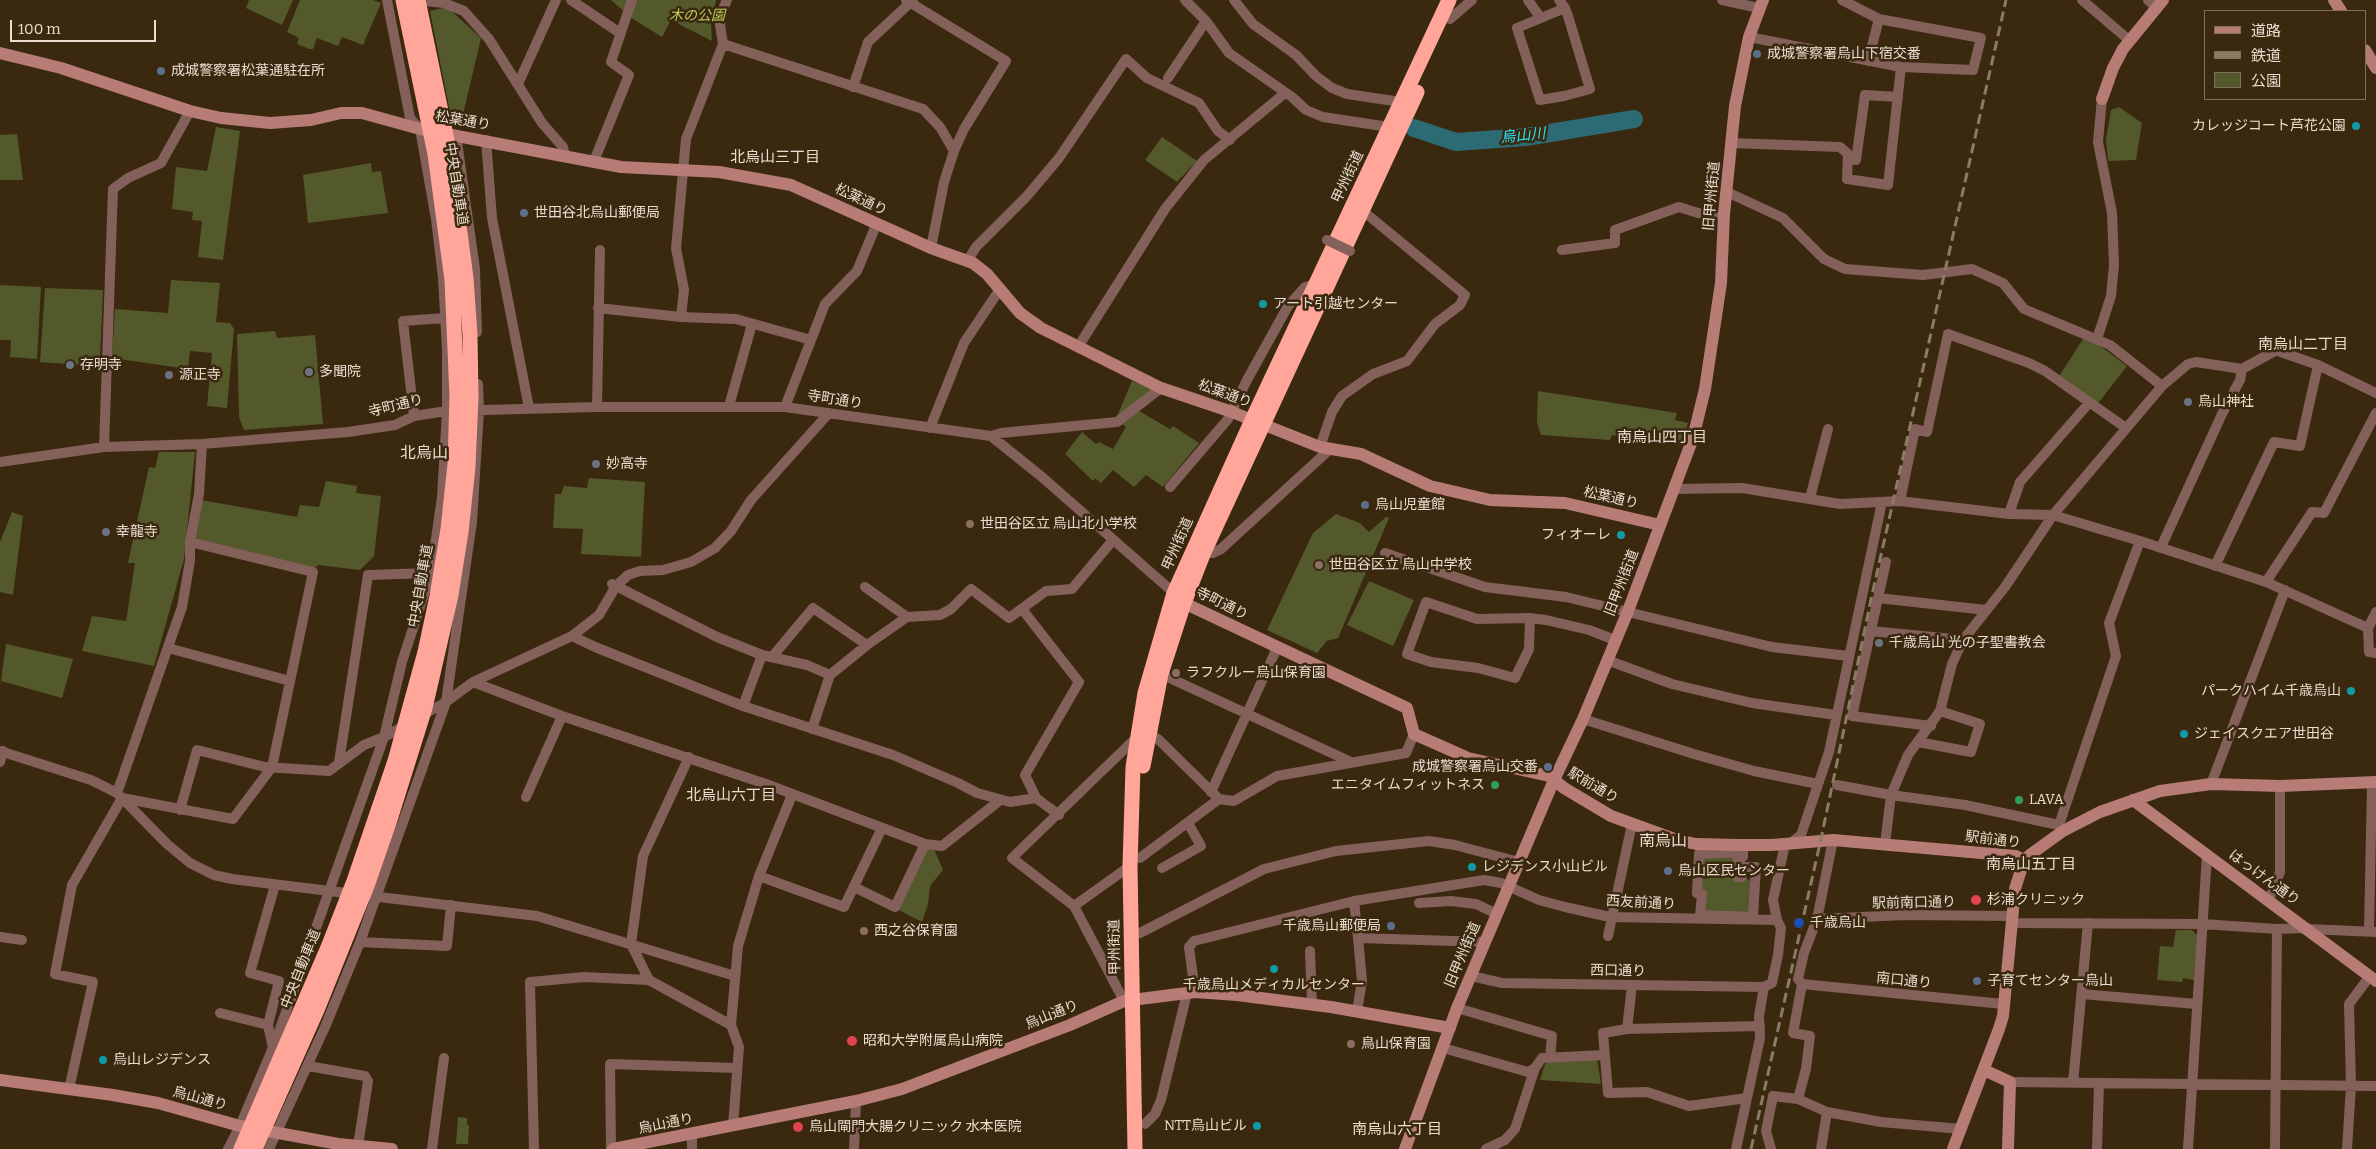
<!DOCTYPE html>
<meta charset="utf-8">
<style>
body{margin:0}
#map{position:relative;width:2376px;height:1149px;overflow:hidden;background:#3a280f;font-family:Bitter,"Noto Sans JP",serif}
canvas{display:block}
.legend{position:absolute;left:2204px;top:10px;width:162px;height:90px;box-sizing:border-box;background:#3a280f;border:1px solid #80705c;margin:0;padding:6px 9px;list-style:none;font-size:15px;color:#eaddcf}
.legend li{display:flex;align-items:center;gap:10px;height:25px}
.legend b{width:25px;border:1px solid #80705c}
.scale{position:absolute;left:10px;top:20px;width:146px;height:22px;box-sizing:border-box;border:2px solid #eaddcf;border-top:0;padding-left:6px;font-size:15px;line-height:18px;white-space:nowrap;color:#eaddcf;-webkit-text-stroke:4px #3a280f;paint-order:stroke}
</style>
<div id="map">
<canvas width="2376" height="1149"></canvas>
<ul class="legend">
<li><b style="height:6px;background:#b67c75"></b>道路</li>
<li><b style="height:6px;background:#8b7b67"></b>鉄道</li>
<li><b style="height:14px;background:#54592c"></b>公園</li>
</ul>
<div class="scale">100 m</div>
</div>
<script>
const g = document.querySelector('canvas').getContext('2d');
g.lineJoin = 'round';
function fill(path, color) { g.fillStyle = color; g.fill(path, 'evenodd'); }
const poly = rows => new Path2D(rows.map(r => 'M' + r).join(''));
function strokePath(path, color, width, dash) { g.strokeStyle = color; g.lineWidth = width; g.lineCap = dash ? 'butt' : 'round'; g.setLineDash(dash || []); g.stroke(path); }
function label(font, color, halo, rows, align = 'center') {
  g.font = font + ' Bitter,"Noto Sans JP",serif'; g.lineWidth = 5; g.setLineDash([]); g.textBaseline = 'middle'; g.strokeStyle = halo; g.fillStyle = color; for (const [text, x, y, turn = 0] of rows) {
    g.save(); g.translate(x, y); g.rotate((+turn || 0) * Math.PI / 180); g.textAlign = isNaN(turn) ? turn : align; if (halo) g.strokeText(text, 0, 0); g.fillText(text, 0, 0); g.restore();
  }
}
fill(poly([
 [249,0,293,0,282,25,246,8],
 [300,0,373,0,381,3,363,45,342,37,338,46,317,38,313,49,309,49,297,44,299,38,287,32],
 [611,0,716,0,711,24,712,41,671,20,662,37,633,19],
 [447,7,481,38,462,119,451,117,430,11],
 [2119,107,2142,123,2136,160,2108,161,2106,139,2111,110],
 [216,127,240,131,223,260,198,257,202,221,192,220,193,212,172,209,176,167,207,171],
 [17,134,23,180,0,180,0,135],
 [1162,137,1197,161,1177,182,1145,160],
 [371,163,372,172,381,171,388,213,308,223,303,175],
 [171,280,220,283,216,322,230,323,234,329,227,408,207,406,212,353,190,351,188,369,112,358,115,309,168,313],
 [0,285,41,287,37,359,10,357,11,340,0,340],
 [45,288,103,290,100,357,79,357,79,365,40,362],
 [275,331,277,338,315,335,323,424,244,430,239,417,237,334],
 [2083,339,2099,345,2127,366,2096,406,2058,378],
 [1132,381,1153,389,1116,419],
 [1538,391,1677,413,1675,420,1688,423,1682,445,1612,435,1610,440,1541,435,1537,423],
 [1139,411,1170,429,1173,426,1199,443,1163,487,1146,475,1134,487,1113,470,1101,483,1095,478,1093,481,1065,454,1082,432,1096,444,1099,442,1113,449,1126,427,1122,424],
 [159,452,195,452,184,559,154,666,82,651,92,616,126,621,135,563,128,563,149,467,155,468],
 [589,478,645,482,641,557,581,554,583,529,553,528,555,494,561,494,564,486,587,488],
 [326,481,357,486,356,493,381,496,374,556,360,570,318,565,315,568,193,538,201,500,297,517,300,505,319,507],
 [12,512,23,516,13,595,0,592,0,542],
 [1336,514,1360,523,1369,532,1386,517,1389,518,1338,638,1327,641,1317,653,1267,630,1313,533],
 [1369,581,1414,600,1393,646,1347,625],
 [6,644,73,659,62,698,1,681],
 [929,848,934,849,943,870,930,886,928,904,922,922,897,909,925,850],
 [1699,854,1735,854,1739,879,1754,880,1751,916,1702,913],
 [2176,930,2192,930,2197,935,2194,980,2183,978,2182,982,2157,980,2160,946,2173,947],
 [1597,1059,1601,1084,1540,1080,1545,1064,1551,1060],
 [458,1117,467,1118,467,1125,469,1125,468,1144,456,1144]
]), '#54592c');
strokePath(poly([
 [1414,128,1456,142,1526,137,1634,119]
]), '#2c6b73', 18);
strokePath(poly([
 [416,0,444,3,464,11,489,39,542,123,563,147,565,156],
 [571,0,620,33],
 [906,0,1006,61,964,129,954,151,944,182,931,248],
 [1185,0,1206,21,1229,53,1292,97,1306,110,1323,117,1389,127],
 [1234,0,1253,24,1296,55,1316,76,1332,88,1347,94,1401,102],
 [1528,0,1540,17],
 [1559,0,1565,8,1568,16,1590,89,1564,96,1540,100,1517,28,1565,8],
 [1722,0,1759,8],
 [2082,0,2129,40],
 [2148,0,2156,7],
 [1450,19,1472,0],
 [1749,37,1901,67,1973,70,1981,38,1879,19,1842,0],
 [723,44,923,109,940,127,954,151],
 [1868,61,1879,19],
 [1168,78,1206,21],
 [518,84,556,0],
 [853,87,868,42,913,0],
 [456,135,475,269,477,332],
 [486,140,492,218,529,408],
 [1732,143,1840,147,1848,154,1847,179,1888,185,1901,67],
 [1848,159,1856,160,1865,95,1898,97],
 [594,161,629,75,611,62,632,0],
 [1727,192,1783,218,1824,259,1845,269,1923,275,1972,269,2003,283,2024,309,2110,345,2162,386],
 [1562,250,1615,243,1615,230,1679,207,1698,213,1724,214],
 [968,260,976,247,1027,196,1059,158,1126,59,1147,78,1199,103,1218,131,1230,140],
 [598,308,681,317,736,319,811,340],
 [681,317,684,290,676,248,686,139,723,44,720,25,723,9,727,0],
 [2097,339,2111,296,2114,265,2112,213,2098,142,2102,99],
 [1078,347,1165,209,1204,160,1285,93],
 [2275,350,2318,365,2376,393],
 [729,406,752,324],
 [597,407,600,250],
 [785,407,825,304,857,271,877,223],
 [414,416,403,321,445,318],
 [930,428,964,343,1000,289],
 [991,436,1001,433,1117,422,1161,388],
 [104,447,113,189,128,178,161,163,190,111],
 [1320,447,1332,412,1342,396,1373,374,1407,361,1435,324,1460,305,1465,295,1363,211],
 [0,462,104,447,202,444,348,432,395,425,414,416,447,411,597,407,785,407,991,436,1042,477,1174,593],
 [1170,487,1228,419,1247,380,1288,306,1305,287,1316,284],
 [1673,489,1742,488,1840,504,1900,501,2009,514,2053,515,2140,541,2266,582,2368,628],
 [1810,498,1828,429],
 [1900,501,1915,429,1927,432,1948,334,2029,363,2045,371,2126,428],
 [2009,514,2020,482,2089,403],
 [2161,547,2222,414,2240,380,2242,369,2282,347],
 [1204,552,1213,553,1221,549,1329,450],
 [1385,553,1485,587,1566,597,1772,647,1848,656],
 [1886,562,1852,716,1931,726],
 [2215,566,2274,442,2300,446,2318,365],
 [2266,582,2312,512,2324,513,2376,413],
 [612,584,717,637,762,655,807,665,830,675],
 [865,587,907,617,940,615,951,609,971,589,1009,618,1046,591,1072,589,1113,540],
 [1878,598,1986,610],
 [1022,609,1079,682,1025,775,1036,798],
 [2376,612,2368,628,2369,652,2376,653],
 [1530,618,1529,649,1515,678,1478,668,1431,662,1407,654,1426,602,1477,619,1530,618,1546,620,1589,630,1615,640],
 [1871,631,1963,640],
 [572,636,595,647,743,706,893,755,958,783,977,793,1010,802,1036,798,1059,815],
 [168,648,290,681],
 [772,657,813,608,867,645],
 [1607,660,1672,684,1752,703,1836,715],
 [1161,674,1351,762],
 [473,682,562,716,766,784,925,844,942,846,999,801],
 [743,706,762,655],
 [421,716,446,702,473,682,572,636,599,615,616,586,628,575,640,571,663,570,691,562,715,548,731,531,751,500,829,413],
 [1583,719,1694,754,1754,771,1818,784],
 [812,729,830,675,867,645,907,617],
 [1149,734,1158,739,1219,799,1234,801,1277,776,1406,753,1414,734],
 [1918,742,1971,752,1980,724,1940,711],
 [0,751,91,780,117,793,167,844,190,863,214,875,232,879,354,894],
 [0,762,3,751],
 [339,762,368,575,431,573],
 [2211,784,2285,590],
 [1837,785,1891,795,1965,805,2059,825,2062,830],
 [1211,792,1277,648],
 [117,793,182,607,190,561,190,542,199,494,202,444],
 [526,797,562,716],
 [180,810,197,750,265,767,329,771,364,745,384,737,406,725],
 [2059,825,2116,656,2109,623,2140,541],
 [1791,843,1801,835,1829,752,1882,502],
 [1885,844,1891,795,1908,755,1940,711,1952,664,1963,640,2005,587,2053,515,2162,386,2188,364,2196,362,2242,369],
 [1743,852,1743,857,1738,857,1737,877,1742,877,1742,867,1756,867,1753,917,1700,915,1702,894,1697,893,1699,854,1743,852],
 [1140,858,1219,799],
 [1162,868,1201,846,1188,823],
 [759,876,844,907,882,828],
 [854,887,895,907,925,844],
 [371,896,537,916,735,976],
 [2269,900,2280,872,2280,786],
 [1354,901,1358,938],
 [1419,903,1451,901,1476,904,1497,914],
 [1074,906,1130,866],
 [1817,919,1906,915,2011,916],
 [2011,923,2202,924,2277,929],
 [2308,929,2376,932],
 [2369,931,2372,782],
 [1140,933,1264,869,1336,851,1429,841,1455,845,1519,862],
 [1608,936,1632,824],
 [0,937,22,940],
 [360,942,447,946,451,905],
 [1310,951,1312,1004],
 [1471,976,1502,983,1764,987],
 [649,980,631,944,643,856,689,757],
 [1802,984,2003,1004],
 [1195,992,1189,947,1194,941,1354,901,1484,880,1501,883,1539,900,1565,907,1610,917,1777,920],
 [2082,994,2196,1004],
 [1124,1001,1074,906,1012,858,1138,736],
 [1457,1008,1552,1036,1550,1058],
 [1357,1011,1362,981,1358,938,1485,942],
 [220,1013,268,1025],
 [731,1025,738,946,759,876,792,795],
 [1627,1029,1632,985],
 [273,1048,268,1025,279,981,250,973,275,885],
 [1443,1048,1528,1072,1535,1068],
 [308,1066,365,1076,368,1081,358,1146],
 [2010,1082,2376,1086],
 [2073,1083,2088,923],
 [69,1089,93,982,55,974,72,885,122,798,233,819,272,767,313,572,190,542],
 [1747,1098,1689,1106,1647,1092,1608,1093,1603,1033,1627,1029,1760,1026],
 [1798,1099,1806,1069,1810,1036,1793,1033,1802,984,1798,979,1804,953,1817,919,1833,840],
 [1145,1124,1155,1114,1161,1100,1187,993],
 [228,1149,240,1126,275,1043,384,737,402,662,431,573,442,497,447,411,447,350,443,278,436,219,420,129,410,118,387,0],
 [269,1149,325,1027,360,942,446,702,472,522,479,410,478,384],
 [432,1149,444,1058],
 [534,1149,530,982,584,977,649,980,731,1025,739,1047,733,1126],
 [611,1149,610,1064,737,1068],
 [692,1149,692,1134],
 [854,1149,856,1101],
 [1486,1149,1505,1140,1515,1129,1535,1068,1542,1058,1604,1055],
 [1736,1149,1760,1038,1759,1016,1764,987,1772,983,1778,955,1781,928,1777,920,1773,900,1785,844],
 [1771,1149,1766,1131,1773,1096,1798,1099,1827,1112,1881,1122,1961,1129],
 [1821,1149,1827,1112],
 [2097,1149,2099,1084],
 [2188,1149,2207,855],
 [2275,1149,2277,929,2307,928],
 [2347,1149,2351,1086,2349,1004,2370,976]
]), '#84605b', 10);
strokePath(poly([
 [2334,0,2341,11],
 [2365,50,2376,68],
 [0,53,61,68,190,111,221,118,270,123,311,120,341,113,362,113,420,129,621,167,719,172,791,185,931,248,973,263,987,274,1020,313,1041,328,1161,388,1232,412,1320,447,1361,454,1430,486,1490,500,1565,503,1660,525],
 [2102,99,2113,68,2123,49,2163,0],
 [1177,596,1184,603,1407,708,1414,734,1468,758,1549,776,1564,788,1611,816,1677,840,1696,844,1738,845,1772,845,1833,840,2016,856,2024,860],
 [2133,800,2376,981],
 [1984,1070,2010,1082,2008,1149],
 [0,1080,113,1095,158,1103,240,1126,338,1144,392,1149],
 [613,1149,856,1101,902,1089,1070,1025,1124,1001,1195,992,1237,995,1331,1007,1450,1028],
 [1405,1149,1457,1008,1554,780,1583,719,1628,611,1693,438,1705,389,1721,283,1724,214,1735,106,1749,37,1763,0],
 [1953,1149,1999,1029,2003,1016,2015,889,2024,860,2031,854,2063,831,2100,812,2160,791,2211,784,2280,786,2376,782]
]), '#b67c75', 12);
strokePath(poly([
 [1143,766,1161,674,1184,603,1204,552,1417,92],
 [1135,1149,1130,866,1133,767,1145,693,1174,593,1252,420,1449,0]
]), '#ffa59a', 15);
strokePath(poly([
 [1751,1149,1821,839,1872,595,2006,0]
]), '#8b7b67', 3, [10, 5]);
strokePath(poly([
 [1327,240,1350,251]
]), '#84605b', 10);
strokePath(poly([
 [241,1149,329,945,354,881,395,761,425,652,437,596,448,529,455,464,457,396,452,280,435,154,403,0],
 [255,1149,317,1010,367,886,388,826,425,708,451,595,461,532,468,467,471,397,470,335,466,278,449,150,418,0]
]), '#ffa59a', 15);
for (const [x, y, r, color] of [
 [1757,54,5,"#5c6f8a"],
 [161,71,5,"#5c6f8a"],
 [2356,126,5,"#0f9aa8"],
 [524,213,5,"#5c6f8a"],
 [1263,304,5,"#0f9aa8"],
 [70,365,5,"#6b7280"],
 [309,372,5,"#6b7280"],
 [169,375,5,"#6b7280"],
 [2188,402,5,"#6b7280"],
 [596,464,5,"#6b7280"],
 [1365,505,5,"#5c6f8a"],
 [970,524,5,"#8d6e63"],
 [106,532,5,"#6b7280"],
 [1621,535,5,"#0f9aa8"],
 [1319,565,5,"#8d6e63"],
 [1879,643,5,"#6b7280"],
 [1176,673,5,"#8d6e63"],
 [2351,691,5,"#0f9aa8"],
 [2184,734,5,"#0f9aa8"],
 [1548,767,5,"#5c6f8a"],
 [1495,785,5,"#2e9e5b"],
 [2019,800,5,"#2e9e5b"],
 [1472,867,5,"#0f9aa8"],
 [1668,871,5,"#5c6f8a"],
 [1976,900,6,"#e0444e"],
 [1799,923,6,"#1a4fb4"],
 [1391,926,5,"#5c6f8a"],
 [864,931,5,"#8d6e63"],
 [1274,969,5,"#0f9aa8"],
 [1977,981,5,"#5c6f8a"],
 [852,1041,6,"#e0444e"],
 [1351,1044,5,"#8d6e63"],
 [103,1060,5,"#0f9aa8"],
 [1257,1126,5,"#0f9aa8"],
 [798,1127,6,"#e0444e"]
]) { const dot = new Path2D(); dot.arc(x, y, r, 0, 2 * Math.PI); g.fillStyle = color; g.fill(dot); strokePath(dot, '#3a280f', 2); }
label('italic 14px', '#becb5b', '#3a280f', [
 ["木の公園",697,16]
]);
label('14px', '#eaddcf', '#3a280f', [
 ["成城警察署烏山下宿交番",1767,54],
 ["成城警察署松葉通駐在所",171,71],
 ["カレッジコート芦花公園",2346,126,"right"],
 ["世田谷北烏山郵便局",534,213],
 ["アート引越センター",1273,304],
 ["存明寺",80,365],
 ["多聞院",319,372],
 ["源正寺",179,375],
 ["烏山神社",2198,402],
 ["妙高寺",606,464],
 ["烏山児童館",1375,505],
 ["世田谷区立 烏山北小学校",980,524],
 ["幸龍寺",116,532],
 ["フィオーレ",1611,535,"right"],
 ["世田谷区立 烏山中学校",1329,565],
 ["千歳烏山 光の子聖書教会",1889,643],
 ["ラフクルー烏山保育園",1186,673],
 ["パークハイム千歳烏山",2341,691,"right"],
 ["ジェイスクエア世田谷",2194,734],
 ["成城警察署烏山交番",1538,767,"right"],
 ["エニタイムフィットネス",1485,785,"right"],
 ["LAVA",2029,800],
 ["レジデンス小山ビル",1482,867],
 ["烏山区民センター",1678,871],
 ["杉浦クリニック",1987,900],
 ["千歳烏山",1810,923],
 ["千歳烏山郵便局",1381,926,"right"],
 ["西之谷保育園",874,931],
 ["子育てセンター烏山",1987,981],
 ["千歳烏山メディカルセンター",1274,985,"center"],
 ["昭和大学附属烏山病院",863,1041],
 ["鳥山保育園",1361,1044],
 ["烏山レジデンス",113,1060],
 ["NTT烏山ビル",1247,1126,"right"],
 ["烏山閘門大腸クリニック 水本医院",809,1127]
], 'left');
label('14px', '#eaddcf', '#3a280f', [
 ["松葉通り",463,121,10],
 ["甲州街道",1348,177,-65],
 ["中央自動車道",456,184,81],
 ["旧甲州街道",1712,196,-85],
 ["松葉通り",861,200,25],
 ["松葉通り",1225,394,20],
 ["寺町通り",835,400,9],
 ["寺町通り",396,406,-14],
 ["松葉通り",1611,498,13],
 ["甲州街道",1178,544,-66],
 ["旧甲州街道",1622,583,-69],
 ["中央自動車道",421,586,-80],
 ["寺町通り",1222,604,26],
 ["駅前通り",1593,786,31],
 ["駅前通り",1993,840,7],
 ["はっけん通り",2264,878,36],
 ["西友前通り",1641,903,3],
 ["駅前南口通り",1914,903,-1],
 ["甲州街道",1115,947,-91],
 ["旧甲州街道",1463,955,-67],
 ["中央自動車道",301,969,-68],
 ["西口通り",1618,971,1],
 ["南口通り",1904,981,6],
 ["烏山通り",1052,1015,-22],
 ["烏山通り",200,1099,15],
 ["烏山通り",666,1124,-11]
]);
label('italic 15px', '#2be3f8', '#3a280f', [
 ["烏山川",1523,136,-6]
]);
label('15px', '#eaddcf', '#3a280f', [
 ["北烏山三丁目",775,158],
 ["南烏山二丁目",2303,345],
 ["南烏山四丁目",1662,438],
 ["北烏山六丁目",731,796],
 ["南烏山五丁目",2031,865],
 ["南烏山六丁目",1397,1130]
]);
label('16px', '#eaddcf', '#3a280f', [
 ["北烏山",424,454],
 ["南烏山",1663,842]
]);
</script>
